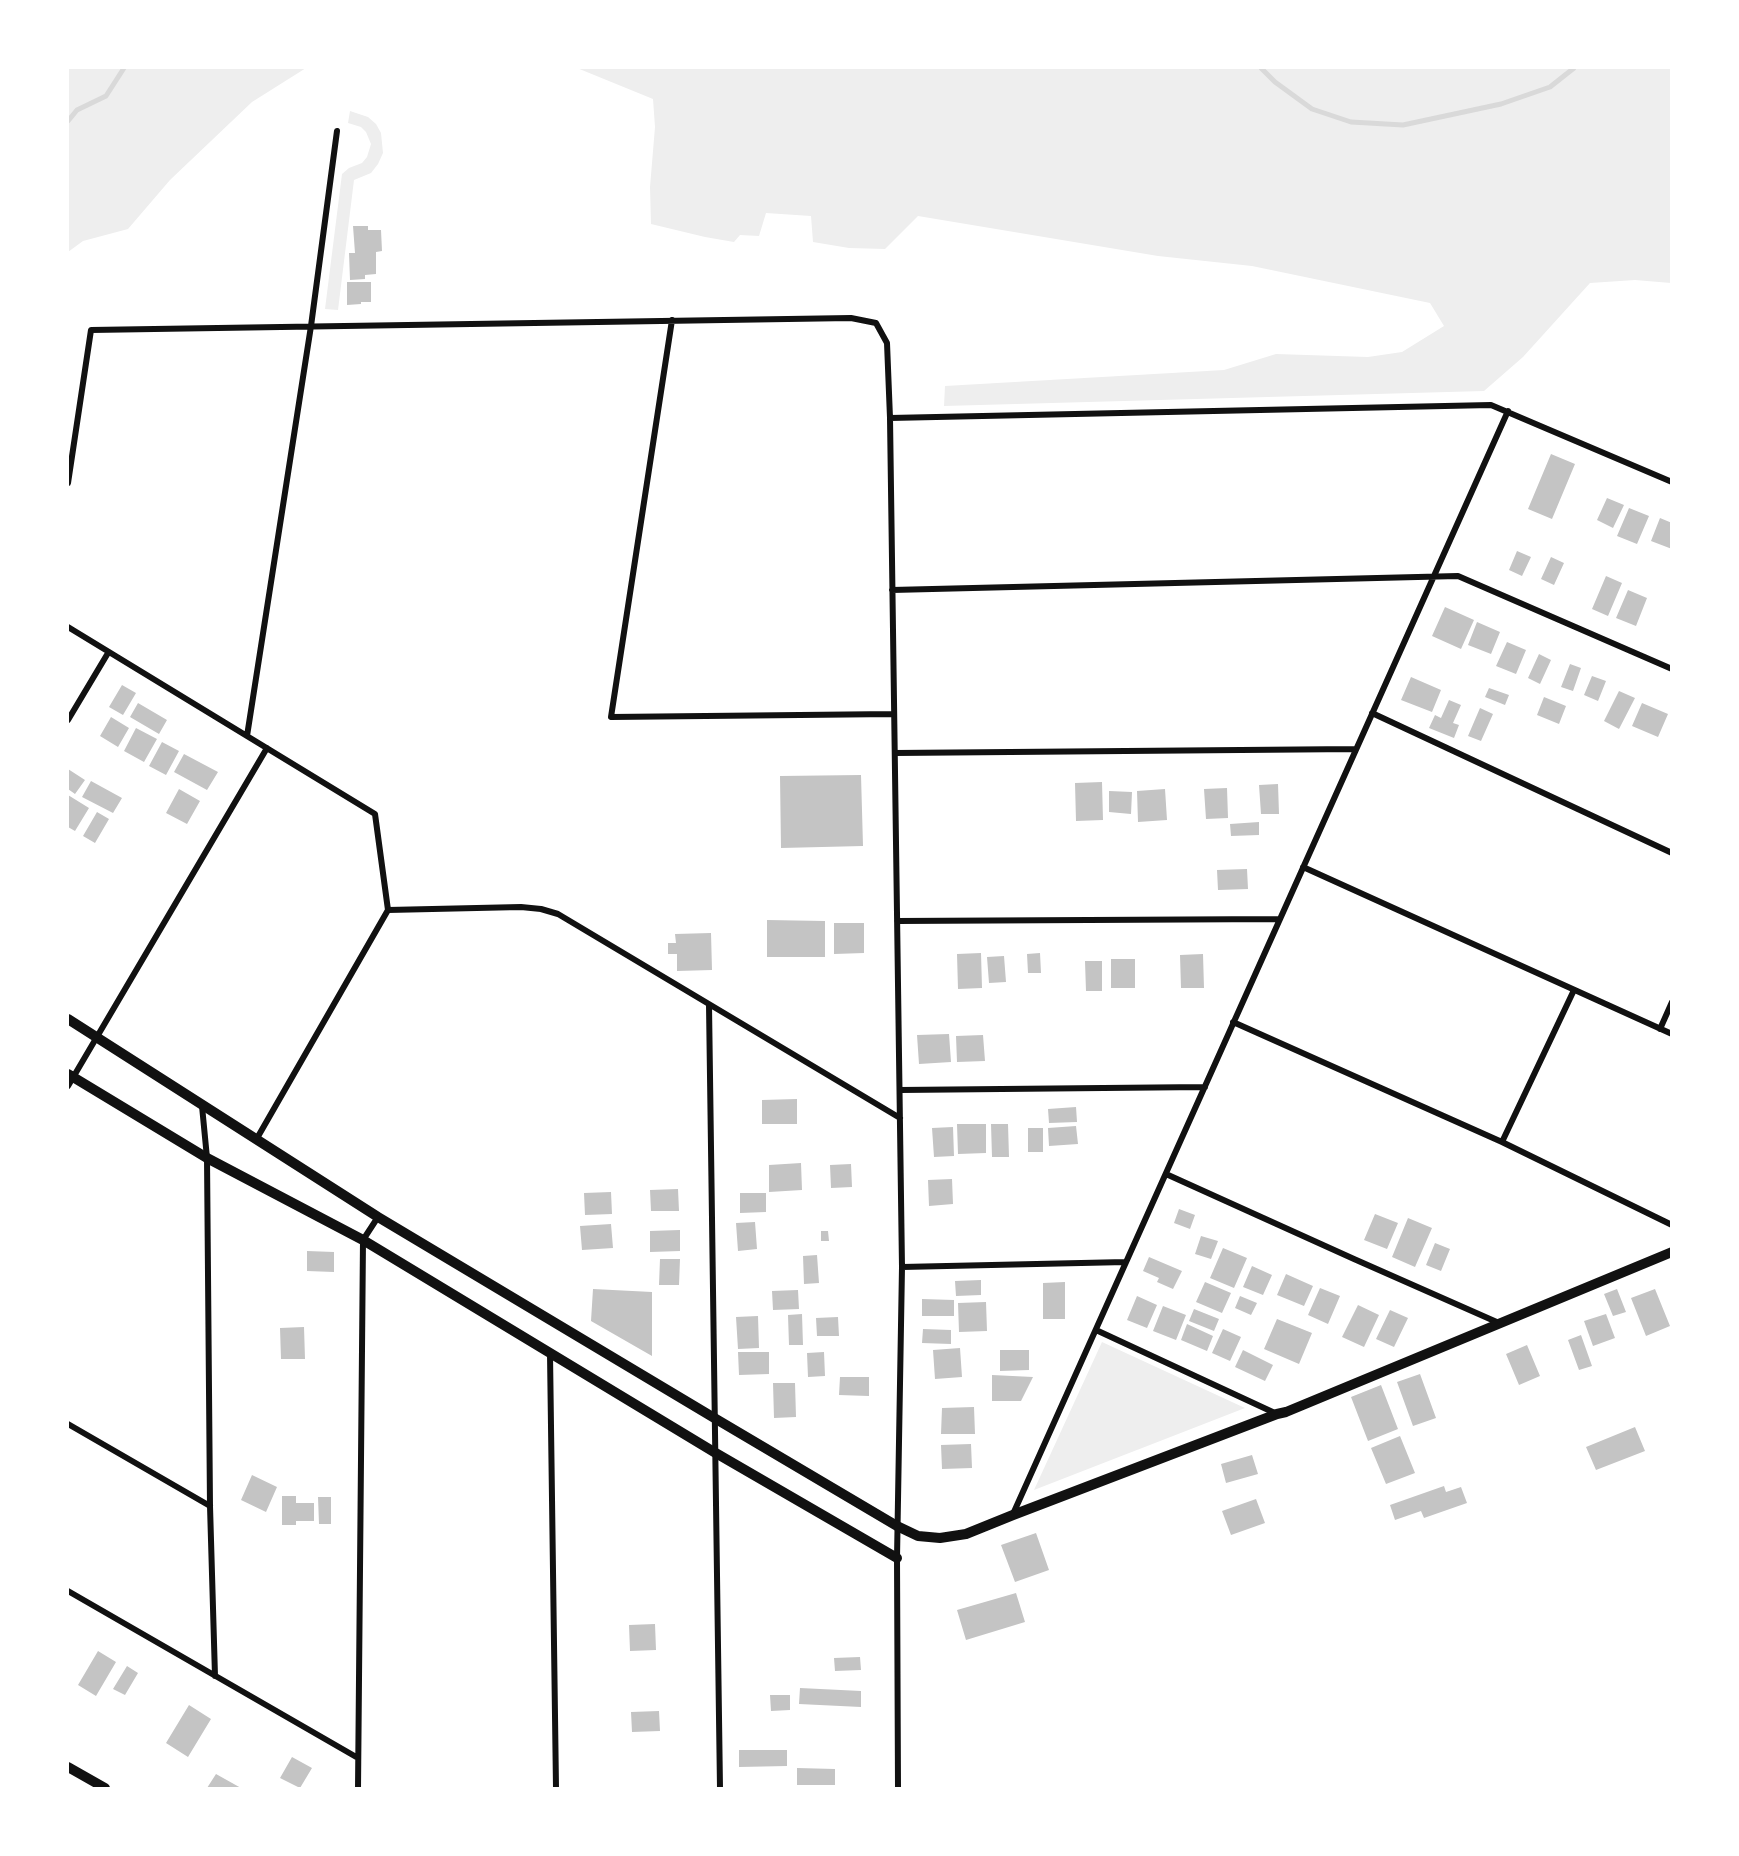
<!DOCTYPE html>
<style>
body{margin:0}
#map{position:relative;width:1739px;height:1856px;overflow:hidden;background:#fff;font-family:"Space Grotesk",sans-serif}
canvas{display:block}
.frame{position:absolute;inset:0;border:69px solid #fff;pointer-events:none}
</style>
<div id="map">
<canvas width="1739" height="1856"></canvas>
<div class="frame"></div>
</div>
<script>
const g = document.querySelector('canvas').getContext('2d');
g.lineJoin = 'round';
function fill(path, color) { g.fillStyle = color; g.fill(path, 'evenodd'); }
const poly = rows => new Path2D(rows.map(r => 'M' + r).join(''));
function strokePath(path, color, width, dash) { g.strokeStyle = color; g.lineWidth = width; g.lineCap = dash ? 'butt' : 'round'; g.setLineDash(dash || []); g.stroke(path); }
fill(poly([
 [68,68,306,68,252,102,170,180,128,229,83,241,68,252],
 [577,68,1671,68,1671,283,1635,280,1590,283,1523,357,1484,391,944,406,945,386,1224,370,1276,354,1368,357,1402,352,1444,326,1430,303,1252,266,1158,256,918,216,885,249,849,248,813,242,811,216,766,213,759,236,740,235,734,242,705,237,651,224,650,187,655,127,653,99],
 [350,111,368,117,376,124,381,133,383,153,378,164,371,173,354,180,338,310,325,309,342,174,349,168,362,163,367,157,371,144,366,132,361,127,348,123],
 [1102,1342,1245,1408,1034,1490]
]), '#eee');
strokePath(poly([
 [1261,68,1275,82,1312,109,1351,122,1403,125,1501,104,1550,87,1574,68],
 [68,121,77,110,106,96,124,68]
]), '#d9d9d9', 5);
fill(poly([
 [353,226,368,226,368,230,381,230,382,251,376,252,376,274,365,275,365,279,350,280,349,253,355,253],
 [347,282,371,282,371,302,361,302,361,304,347,305],
 [1551,454,1575,464,1552,519,1528,509],
 [1607,498,1624,505,1613,528,1597,520],
 [1629,508,1649,516,1637,544,1617,536],
 [1660,518,1672,523,1672,549,1651,541],
 [1517,551,1531,557,1522,576,1509,570],
 [1551,557,1564,563,1554,585,1541,579],
 [1606,576,1622,583,1608,616,1592,609],
 [1628,590,1647,598,1636,626,1616,618],
 [1445,607,1474,620,1461,649,1432,636],
 [1477,622,1500,632,1491,654,1468,645],
 [1507,642,1526,650,1516,674,1496,666],
 [1539,654,1551,660,1540,684,1528,678],
 [1570,664,1581,668,1573,691,1561,687],
 [1592,676,1606,681,1598,701,1584,695],
 [1411,677,1441,690,1432,712,1401,700],
 [122,685,136,693,123,715,109,707],
 [1489,688,1509,695,1505,705,1485,697],
 [1619,691,1635,698,1619,729,1604,721],
 [1544,697,1566,706,1559,724,1537,715],
 [1449,700,1461,705,1453,723,1459,725,1454,738,1429,728,1435,715,1441,718],
 [138,703,167,720,159,734,130,717],
 [1642,703,1668,714,1658,737,1632,726],
 [1480,708,1493,714,1481,741,1468,736],
 [111,717,129,728,118,747,100,736],
 [136,728,157,739,144,762,124,751],
 [162,742,179,751,166,775,149,766],
 [184,754,218,772,207,790,174,772],
 [68,769,85,780,75,794,68,789],
 [861,775,863,846,781,848,780,776],
 [91,781,122,798,113,813,82,797],
 [1102,782,1103,820,1076,821,1075,783],
 [1278,784,1279,814,1261,814,1259,785],
 [1227,788,1228,818,1206,819,1204,789],
 [179,789,200,801,187,824,166,813],
 [1165,789,1167,820,1138,822,1137,791],
 [1109,791,1132,792,1131,814,1109,812],
 [68,795,89,808,75,831,68,827],
 [97,812,109,819,95,843,83,836],
 [1259,822,1259,835,1231,836,1230,824],
 [1247,869,1248,889,1218,890,1217,870],
 [767,920,825,921,825,957,767,957],
 [834,923,864,923,864,953,834,954],
 [711,933,712,970,677,971,677,954,668,954,668,943,676,943,675,934],
 [981,953,982,988,958,989,957,954],
 [1040,953,1041,973,1028,973,1027,954],
 [1203,954,1204,988,1181,988,1180,955],
 [1004,956,1006,982,989,983,987,957],
 [1111,959,1135,959,1135,988,1111,988],
 [1085,961,1102,961,1102,991,1086,991],
 [949,1034,951,1062,919,1064,917,1035],
 [983,1035,985,1061,957,1062,956,1036],
 [797,1099,797,1124,762,1124,762,1100],
 [1076,1107,1077,1122,1049,1123,1048,1109],
 [957,1124,986,1124,986,1153,958,1154],
 [991,1124,1008,1124,1009,1157,992,1157],
 [1076,1126,1078,1144,1049,1146,1048,1128],
 [953,1127,954,1156,934,1157,932,1128],
 [1028,1128,1043,1128,1043,1152,1028,1152],
 [801,1163,802,1190,769,1192,769,1165],
 [851,1164,852,1187,831,1188,830,1165],
 [952,1179,953,1204,929,1206,928,1180],
 [678,1189,679,1211,651,1211,650,1190],
 [611,1192,612,1214,585,1215,584,1193],
 [740,1193,766,1193,766,1212,740,1213],
 [1179,1209,1195,1215,1190,1229,1174,1223],
 [1375,1214,1398,1223,1387,1249,1364,1240],
 [1408,1218,1432,1228,1415,1267,1392,1257],
 [755,1222,757,1249,738,1251,736,1223],
 [611,1224,613,1248,582,1250,580,1226],
 [680,1230,680,1251,650,1252,650,1231],
 [821,1231,828,1231,829,1241,821,1241],
 [1201,1236,1218,1241,1211,1259,1195,1254],
 [1435,1243,1450,1249,1441,1271,1426,1265],
 [1223,1248,1247,1258,1234,1288,1210,1278],
 [307,1251,334,1252,334,1272,307,1271],
 [817,1255,819,1283,804,1284,803,1256],
 [1149,1257,1182,1271,1173,1289,1157,1282,1159,1278,1143,1271],
 [660,1259,680,1259,679,1285,659,1285],
 [1252,1266,1272,1275,1263,1295,1243,1287],
 [1286,1274,1313,1286,1304,1306,1277,1295],
 [981,1280,981,1295,956,1296,955,1281],
 [1065,1282,1065,1319,1043,1319,1043,1283],
 [1205,1282,1231,1293,1222,1313,1196,1302],
 [1320,1288,1340,1296,1328,1324,1308,1315],
 [593,1289,652,1292,652,1356,591,1321],
 [1617,1289,1626,1312,1613,1316,1604,1294],
 [1655,1289,1670,1326,1646,1336,1631,1298],
 [798,1290,799,1309,773,1310,772,1291],
 [1137,1296,1157,1305,1147,1328,1127,1320],
 [1240,1296,1257,1303,1251,1315,1235,1308],
 [922,1299,954,1300,954,1316,922,1316],
 [986,1302,987,1331,959,1332,958,1303],
 [1358,1305,1379,1315,1364,1347,1342,1337],
 [1163,1306,1186,1315,1176,1340,1153,1331],
 [1194,1309,1219,1319,1214,1331,1189,1321],
 [1390,1310,1408,1318,1394,1347,1376,1339],
 [802,1314,803,1345,789,1345,788,1315],
 [1606,1314,1615,1338,1593,1346,1584,1321],
 [758,1316,759,1348,738,1349,736,1317],
 [838,1317,839,1336,817,1336,816,1318],
 [1277,1319,1312,1333,1299,1364,1264,1349],
 [1187,1324,1213,1336,1207,1351,1181,1340],
 [304,1327,305,1359,281,1359,280,1328],
 [923,1329,951,1330,951,1344,922,1343],
 [1223,1329,1241,1337,1230,1361,1212,1353],
 [1581,1335,1592,1366,1579,1370,1568,1340],
 [1527,1345,1540,1376,1519,1385,1506,1354],
 [960,1348,962,1377,935,1379,933,1350],
 [1000,1350,1029,1350,1029,1370,1000,1371],
 [1243,1350,1273,1365,1265,1381,1235,1367],
 [738,1352,769,1352,769,1374,739,1375],
 [824,1352,825,1376,808,1377,807,1353],
 [1420,1374,1436,1418,1413,1426,1397,1382],
 [992,1375,1033,1377,1021,1401,992,1401],
 [840,1377,869,1377,869,1396,839,1395],
 [773,1383,795,1383,796,1417,774,1418],
 [1381,1385,1398,1429,1368,1441,1351,1397],
 [974,1407,975,1434,941,1434,942,1408],
 [1635,1427,1645,1451,1596,1470,1586,1447],
 [1400,1436,1415,1473,1386,1484,1371,1448],
 [971,1444,972,1468,942,1469,941,1445],
 [1252,1455,1258,1474,1226,1483,1221,1464],
 [252,1475,277,1487,266,1512,241,1500],
 [1444,1486,1446,1492,1461,1487,1467,1503,1424,1518,1421,1511,1395,1520,1390,1505],
 [282,1496,296,1496,296,1503,314,1503,314,1521,296,1521,296,1525,282,1525],
 [318,1497,331,1497,331,1524,319,1524],
 [1256,1499,1265,1523,1231,1535,1222,1511],
 [1036,1533,1049,1570,1015,1582,1001,1545],
 [1016,1593,1025,1622,966,1640,957,1610],
 [655,1624,656,1650,630,1651,629,1625],
 [98,1651,116,1662,96,1696,78,1685],
 [860,1657,861,1670,835,1671,834,1658],
 [127,1666,138,1673,125,1695,113,1689],
 [800,1688,861,1691,861,1707,799,1704],
 [770,1695,790,1695,790,1710,771,1711],
 [189,1705,211,1719,188,1757,166,1743],
 [659,1711,660,1731,632,1732,631,1712],
 [739,1750,787,1750,787,1766,739,1767],
 [292,1757,312,1768,300,1788,280,1778],
 [797,1768,835,1769,835,1785,797,1785],
 [216,1774,241,1788,207,1788]
]), '#c4c4c4');
strokePath(poly([
 [672,320,611,717,894,714],
 [890,418,1491,405,1672,482],
 [68,483,91,330,851,318,876,323,887,343,890,418,902,1267,897,1558,898,1788],
 [892,590,1458,576,1672,669],
 [68,627,375,814,388,910,256,1140],
 [1372,713,1672,853],
 [68,720,108,653],
 [247,736,311,326,337,131],
 [895,753,1356,749],
 [1303,867,1672,1034],
 [388,910,521,907,541,909,558,914,900,1118],
 [897,921,1280,919],
 [709,1005,720,1788],
 [1233,1022,1502,1142,1672,1225],
 [1660,1029,1672,1002],
 [68,1086,267,748],
 [900,1090,1205,1087],
 [202,1106,207,1158,210,1506,215,1676],
 [1502,1142,1574,990],
 [1166,1174,1354,1259,1499,1323],
 [902,1267,1126,1262],
 [1096,1330,1277,1414],
 [550,1354,556,1788],
 [68,1424,210,1506],
 [1013,1514,1508,411],
 [68,1591,358,1758],
 [358,1788,363,1240,378,1217]
]), '#111', 6);
strokePath(poly([
 [68,1019,378,1217,716,1419,897,1526,918,1536,940,1538,966,1534,1013,1515,1277,1414,1286,1412,1672,1252],
 [68,1074,207,1158,363,1240,714,1452,897,1558],
 [68,1767,105,1788]
]), '#111', 10);
</script>
